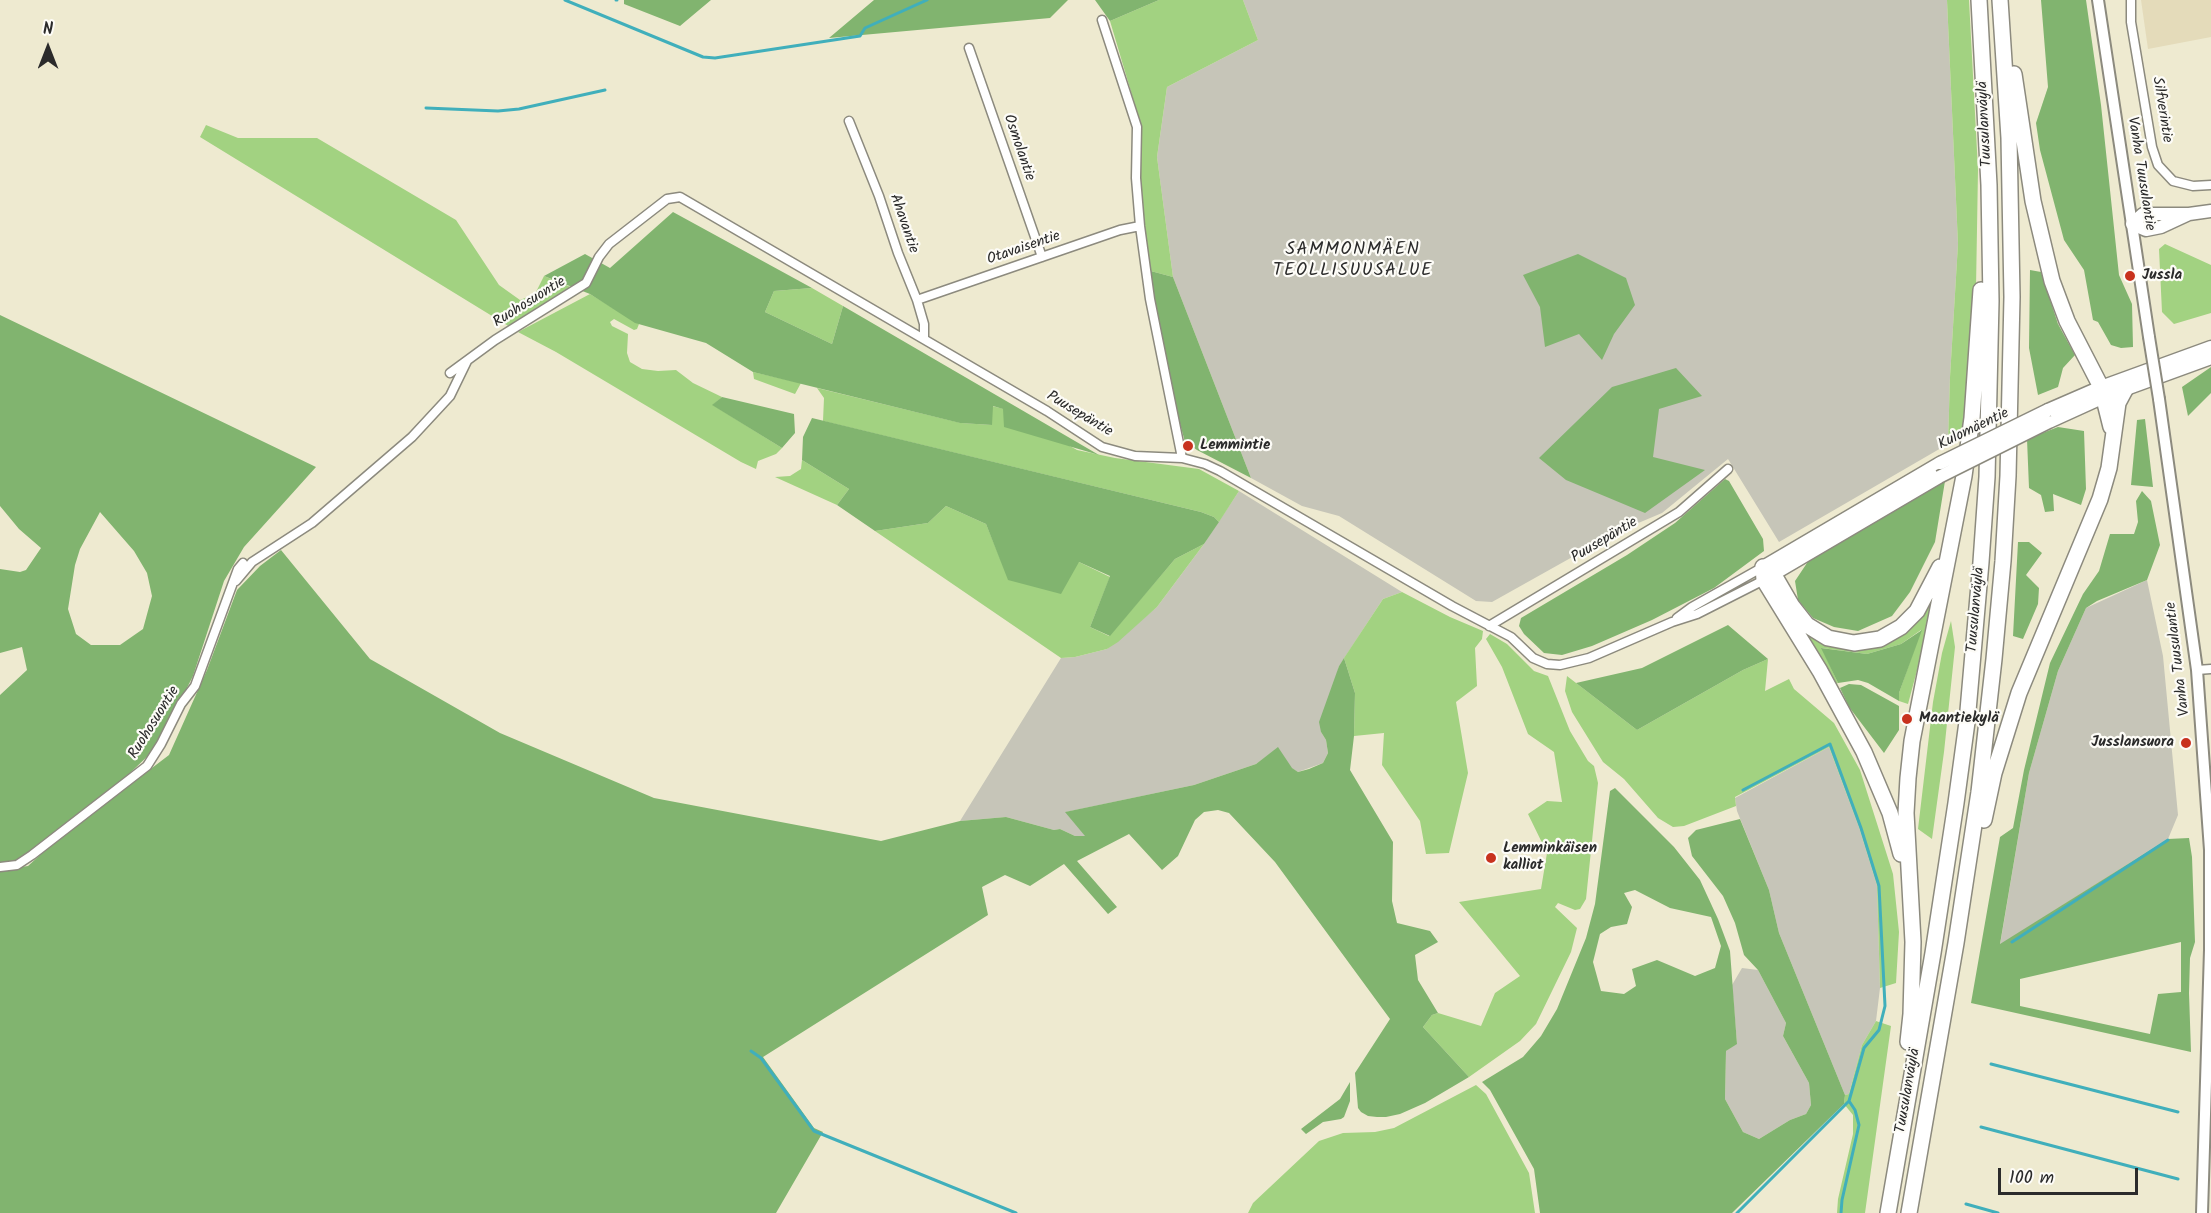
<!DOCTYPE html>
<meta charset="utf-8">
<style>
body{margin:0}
#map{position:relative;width:2211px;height:1213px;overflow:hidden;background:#eeead0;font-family:Kalam,sans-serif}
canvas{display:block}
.north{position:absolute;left:18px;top:18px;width:60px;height:60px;-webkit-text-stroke:4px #fdfcf7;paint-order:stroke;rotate:0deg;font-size:16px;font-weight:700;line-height:24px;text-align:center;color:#2b2b2b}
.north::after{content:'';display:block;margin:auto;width:21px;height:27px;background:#2b2b2b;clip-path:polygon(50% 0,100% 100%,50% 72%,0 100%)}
.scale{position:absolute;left:1998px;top:1168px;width:140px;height:27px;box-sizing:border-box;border:3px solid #2b2b2b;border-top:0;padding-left:8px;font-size:18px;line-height:21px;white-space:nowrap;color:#2b2b2b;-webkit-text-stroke:4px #fdfcf7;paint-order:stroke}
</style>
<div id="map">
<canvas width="2211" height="1213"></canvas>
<div class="north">N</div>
<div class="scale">100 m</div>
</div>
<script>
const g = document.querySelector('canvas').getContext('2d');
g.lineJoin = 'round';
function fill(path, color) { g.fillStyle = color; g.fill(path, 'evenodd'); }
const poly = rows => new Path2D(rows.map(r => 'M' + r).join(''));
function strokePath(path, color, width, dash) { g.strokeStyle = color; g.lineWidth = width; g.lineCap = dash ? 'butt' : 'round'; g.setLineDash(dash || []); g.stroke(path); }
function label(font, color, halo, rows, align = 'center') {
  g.font = font + ' Kalam,sans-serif'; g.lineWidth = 4.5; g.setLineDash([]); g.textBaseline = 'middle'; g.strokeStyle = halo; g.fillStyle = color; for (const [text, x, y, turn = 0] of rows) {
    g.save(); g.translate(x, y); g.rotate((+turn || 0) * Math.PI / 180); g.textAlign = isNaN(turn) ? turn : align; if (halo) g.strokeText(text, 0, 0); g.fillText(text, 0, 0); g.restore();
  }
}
fill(poly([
 [2141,0,2211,0,2211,37,2148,49]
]), '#e4dbba');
fill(poly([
 [1243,0,1947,0,1958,244,1950,377,1948,444,1779,542,1728,459,1662,513,1617,532,1492,602,1476,601,1339,516,1302,506,1251,478,1173,277,1157,157,1167,87,1258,40],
 [1239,491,1402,592,1383,599,1339,666,1321,732,1326,740,1328,753,1323,763,1298,772,1291,768,1278,748,1256,764,1194,785,1066,812,1086,836,1075,836,1060,829,1054,830,1006,817,960,821,1061,658,1075,657,1107,649,1157,607,1204,544],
 [2147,580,2163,656,2178,815,2168,839,2000,945,2029,773,2058,671,2086,608],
 [1829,747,1859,827,1877,885,1880,988,1876,1021,1862,1045,1849,1094,1845,1095,1779,933,1769,890,1737,811,1735,798],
 [1742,968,1758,970,1786,1023,1783,1036,1809,1083,1811,1105,1806,1114,1790,1120,1759,1139,1743,1132,1725,1099,1726,1051,1737,1043,1732,985]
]), '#c6c5b8');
fill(poly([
 [1159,0,1243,0,1258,40,1167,87,1157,157,1173,277,1147,270,1141,187,1140,122,1110,21],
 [1947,0,1969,0,1978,170,1976,288,1963,435,1948,444,1950,377,1958,244],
 [206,125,238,138,317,138,456,220,499,285,520,300,535,294,544,276,573,288,510,327,200,137],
 [2165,244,2211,265,2211,313,2174,324,2162,312,2159,249],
 [812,288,843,306,832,344,765,312,774,291],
 [590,294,639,324,637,329,634,330,614,319,610,322,612,326,628,334,627,353,630,362,642,369,658,371,676,370,693,383,722,397,713,405,782,448,776,454,758,461,756,469,741,462,556,352,518,332],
 [753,372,801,383,795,394,754,379],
 [817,388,961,423,992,425,992,406,1004,409,1077,450,1115,458,1199,469,1239,491,1219,522,1214,517,1201,512,823,421,824,398],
 [802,460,849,489,837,505,775,477,790,476,801,469],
 [946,506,986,524,1009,580,1079,562,1110,577,1090,627,1109,636,1175,559,1204,544,1157,607,1118,642,1107,649,1075,657,1061,658,875,531,928,523],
 [1937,583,1926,637,1908,704,1899,701,1899,693,1921,630,1901,644,1867,654,1822,648,1838,683,1833,686,1801,625,1818,638,1887,640],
 [1402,592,1450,617,1483,631,1482,639,1475,648,1477,686,1456,702,1468,773,1449,853,1426,854,1420,821,1382,765,1384,733,1354,736,1355,693,1344,658,1383,599],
 [1951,621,1955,647,1944,752,1932,839,1918,829,1933,702,1942,653],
 [1490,634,1507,644,1534,671,1548,676,1570,731,1588,761,1594,766,1598,783,1586,899,1580,909,1575,910,1558,903,1555,907,1577,928,1571,952,1536,1024,1520,1041,1469,1077,1423,1027,1432,1015,1438,1013,1481,1026,1495,993,1520,976,1459,902,1541,889,1547,853,1528,814,1547,801,1562,802,1554,752,1528,734,1502,667,1486,639],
 [1768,659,1765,691,1789,679,1794,689,1834,723,1860,770,1893,874,1899,932,1896,983,1880,988,1877,885,1859,827,1829,747,1735,797,1736,806,1684,826,1673,827,1658,818,1624,779,1603,762,1572,712,1565,691,1567,676,1637,730,1743,670],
 [1876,1021,1891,1026,1865,1213,1837,1213,1838,1199,1853,1134,1853,1115,1844,1104,1845,1095,1849,1094,1862,1045],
 [1476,1085,1486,1094,1529,1173,1535,1213,1248,1213,1253,1203,1319,1141,1343,1133,1375,1132,1394,1128]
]), '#a2d281');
fill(poly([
 [624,0,711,0,680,26,624,4],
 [874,0,1068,0,1050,18,829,38],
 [1095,0,1159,0,1110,21],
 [2041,0,2086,0,2101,105,2119,275,2132,304,2133,347,2121,348,2111,345,2098,322,2093,320,2084,270,2064,240,2040,150,2036,123,2048,87],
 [673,212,812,288,774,291,765,312,832,344,843,306,1099,455,1004,427,1003,409,993,406,992,425,960,423,753,372,706,343,635,323,590,294,544,276,585,254,610,268],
 [1578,254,1626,278,1635,305,1614,334,1602,360,1579,334,1545,347,1540,307,1523,275],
 [1147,270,1173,277,1251,478,1197,450,1185,442,1176,409],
 [2030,270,2041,272,2058,324,2075,355,2063,368,2058,387,2038,395,2029,348],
 [0,315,316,467,244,547,224,581,193,676,157,747,128,775,33,850,11,863,0,863,0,695,27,670,22,647,0,653,0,569,20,572,26,570,41,548,19,529,0,506],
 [100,512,134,551,147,573,152,596,143,629,120,645,91,645,76,634,68,609,75,565,80,549],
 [2211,367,2211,393,2188,416,2182,387],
 [1676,368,1702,396,1659,409,1653,457,1705,470,1645,513,1566,480,1539,458,1612,387],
 [722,397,794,414,795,433,782,448,712,405],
 [812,418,1201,512,1214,517,1219,522,1204,544,1175,559,1110,636,1090,627,1110,576,1079,562,1061,594,1008,580,986,524,946,506,928,523,875,531,837,505,849,489,802,460,803,437],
 [2145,419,2153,487,2131,485,2137,420],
 [2058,427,2084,431,2086,489,2081,505,2053,494,2054,511,2045,512,2041,495,2029,488,2027,439],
 [1725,479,1729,481,1763,539,1764,551,1714,588,1652,620,1592,646,1562,655,1544,653,1524,634,1519,626,1521,618,1627,555,1675,523],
 [1945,481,1935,542,1910,592,1892,616,1858,631,1834,627,1813,618,1798,600,1795,581,1809,560],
 [2142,491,2151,501,2160,545,2147,580,2097,601,2086,608,2058,671,2029,773,2000,944,2168,839,2189,838,2192,857,2195,942,2190,958,2189,993,2191,1052,1971,1003,2000,837,2013,828,2024,770,2050,663,2083,594,2099,571,2110,534,2134,534,2138,522,2136,501],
 [2181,942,2181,992,2158,994,2150,1034,2020,1006,2020,979],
 [2018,542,2029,542,2042,553,2026,575,2039,588,2038,604,2023,639,2013,636],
 [281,550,370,659,500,733,654,798,881,841,960,821,1006,817,1054,830,1060,829,1075,836,1085,836,1065,812,1194,785,1256,764,1278,747,1292,768,1298,772,1309,769,1323,763,1328,753,1326,740,1321,732,1319,722,1339,666,1344,658,1355,693,1354,736,1350,770,1393,842,1392,901,1397,923,1430,931,1438,942,1415,955,1418,980,1438,1013,1432,1015,1423,1027,1469,1077,1425,1103,1400,1114,1386,1117,1377,1117,1368,1116,1361,1112,1358,1108,1355,1073,1390,1019,1275,862,1229,813,1218,810,1204,812,1195,820,1178,856,1162,870,1129,834,1077,861,1117,907,1108,914,1064,864,1030,886,1005,875,982,887,988,915,763,1057,814,1128,823,1132,776,1213,0,1213,0,870,28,866,51,845,169,755,207,670,237,590,260,566],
 [1728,625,1768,659,1743,670,1637,730,1576,683,1642,668],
 [1922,630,1899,693,1899,701,1868,683,1858,680,1838,683,1821,648,1867,654,1901,644],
 [1849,684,1861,685,1899,706,1899,730,1884,753,1849,707,1840,688],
 [1615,788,1674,847,1700,880,1718,919,1730,951,1737,1044,1726,1051,1725,1099,1743,1132,1759,1139,1790,1120,1806,1114,1811,1105,1809,1083,1783,1036,1786,1023,1758,970,1744,955,1735,923,1723,896,1692,856,1688,838,1696,830,1740,819,1769,890,1779,933,1845,1095,1844,1104,1732,1213,1540,1213,1534,1169,1490,1090,1482,1082,1523,1057,1541,1036,1557,1009,1586,938,1595,904,1610,791],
 [1635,890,1670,908,1711,917,1721,946,1715,968,1695,976,1657,960,1632,969,1636,986,1624,994,1601,991,1593,962,1600,934,1611,927,1627,924,1632,907,1624,893],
 [1350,1082,1350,1101,1344,1117,1341,1119,1323,1122,1306,1134,1301,1129,1340,1099]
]), '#81b46f');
strokePath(poly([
 [565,0,703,57,715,58,860,36,865,28,927,0],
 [616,0,617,0],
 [426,108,498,111,519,109,605,90],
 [1743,790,1830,744,1861,828,1879,886,1885,1006,1879,1030,1864,1048,1849,1101,1855,1110,1859,1125,1842,1200,1841,1213],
 [2012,942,2168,840],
 [751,1051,761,1058,814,1131,1016,1213],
 [1991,1064,2178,1112],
 [1981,1127,2178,1179],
 [1966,1204,1998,1213],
 [1737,1213,1849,1101]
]), '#40afbb', 3);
const minor = poly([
 [2131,0,2131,22,2152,147,2158,165,2173,181,2193,186,2211,185],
 [1102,20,1137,127,1136,178,1140,226,1150,299,1182,458],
 [969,48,1042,257],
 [849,121,879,196,898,253,917,300,924,324,924,338],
 [917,300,1120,230,1140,226],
 [450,373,495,340,586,283,599,257,609,244,667,199,680,197,1047,411,1102,447,1135,456,1182,458,1205,464,1220,471,1452,606,1511,637,1533,658,1547,664,1560,665,1589,658,1672,622,1697,614,1764,580],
 [236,581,252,562,312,523,412,437,450,396,467,361],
 [1677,618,1692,607,1763,567],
 [1489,626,1679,512,1728,469],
 [2197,670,2211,669],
 [0,867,17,865,32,855,147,766,161,744,181,704,195,686,238,569,243,563]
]);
const secondary = poly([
 [2098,0,2149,337],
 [2159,399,2197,670,2210,850,2210,950,2202,1213]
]);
const primary = poly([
 [2189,214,2161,227,2146,230,2132,224,2143,214,2189,214,2211,211],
 [2048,410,2101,387,2211,347],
 [2049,422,2104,397,2211,358],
 [1763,567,1940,463],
 [1767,578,1939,477]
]);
const motorway = poly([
 [2014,74,2033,201,2052,281,2067,321,2101,387,2111,427],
 [1763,567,1764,580,1820,671,1864,752,1890,813,1901,854],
 [1763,567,1774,575,1792,606,1807,625,1828,638,1854,643,1880,639,1901,627,1917,611,1940,567],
 [1984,820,1994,773,2019,693,2100,499,2109,468,2118,403,2126,388],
 [1908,1042,1911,1014,1913,942,1906,813,1908,778,1912,741,1964,476,1972,418,1981,290],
 [1888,1213,1933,953,1956,803,1967,722,1981,562,1987,477,1991,301,1989,185,1979,0],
 [1909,1213,1956,943,1979,792,1994,659,2003,561,2008,476,2012,297,2009,138,2000,0]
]);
strokePath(minor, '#8c8a7e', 11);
strokePath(secondary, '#8c8a7e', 14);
strokePath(primary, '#8c8a7e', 15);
strokePath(motorway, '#8c8a7e', 18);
strokePath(minor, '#fff', 8);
strokePath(secondary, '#fff', 10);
strokePath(primary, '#fff', 12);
strokePath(motorway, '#fff', 15);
const secondaryBridge = poly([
 [2149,337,2159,399]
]);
const primaryBridge = poly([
 [1940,463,2048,410],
 [1939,477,2049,422]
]);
strokePath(secondaryBridge, '#8c8a7e', 14, []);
strokePath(primaryBridge, '#8c8a7e', 15, []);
strokePath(secondaryBridge, '#fff', 10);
strokePath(primaryBridge, '#fff', 12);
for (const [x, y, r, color] of [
 [2130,276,6,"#c8321e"],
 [1188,446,6,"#c8321e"],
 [1907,719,6,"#c8321e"],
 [2186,743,6,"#c8321e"],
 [1491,858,6,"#c8321e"]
]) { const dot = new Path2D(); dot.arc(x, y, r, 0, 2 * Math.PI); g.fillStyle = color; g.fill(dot); strokePath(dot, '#fdfcf7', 2); }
label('15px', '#2b2b2b', '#fdfcf7', [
 ["Silfverintie",2161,110,81],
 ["Tuusulanväylä",1986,124,-93],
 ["Osmolantie",1018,148,71],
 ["Vanha Tuusulantie",2140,174,81],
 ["Ahavantie",903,224,71],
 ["Otavaisentie",1024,249,-19],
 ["Ruohosuontie",530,303,-32],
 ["Puusepäntie",1079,415,31],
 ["Kulomäentie",1974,430,-26],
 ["Puusepäntie",1605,541,-31],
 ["Tuusulanväylä",1977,610,-85],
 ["Vanha Tuusulantie",2179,659,-97],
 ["Ruohosuontie",155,723,-58],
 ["Tuusulanväylä",1909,1091,-80]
]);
label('bold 15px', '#2b2b2b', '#fdfcf7', [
 ["Jussla",2142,276],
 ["Lemmintie",1200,446],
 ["Maantiekylä",1919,719],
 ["Jusslansuora",2174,743,"right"],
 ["Lemminkäisen",1503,849],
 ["kalliot",1503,866]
], 'left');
g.letterSpacing = '1.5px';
label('18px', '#2b2b2b', '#fdfcf7', [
 ["SAMMONMÄEN",1353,251],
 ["TEOLLISUUSALUE",1353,272]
]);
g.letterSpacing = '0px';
</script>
